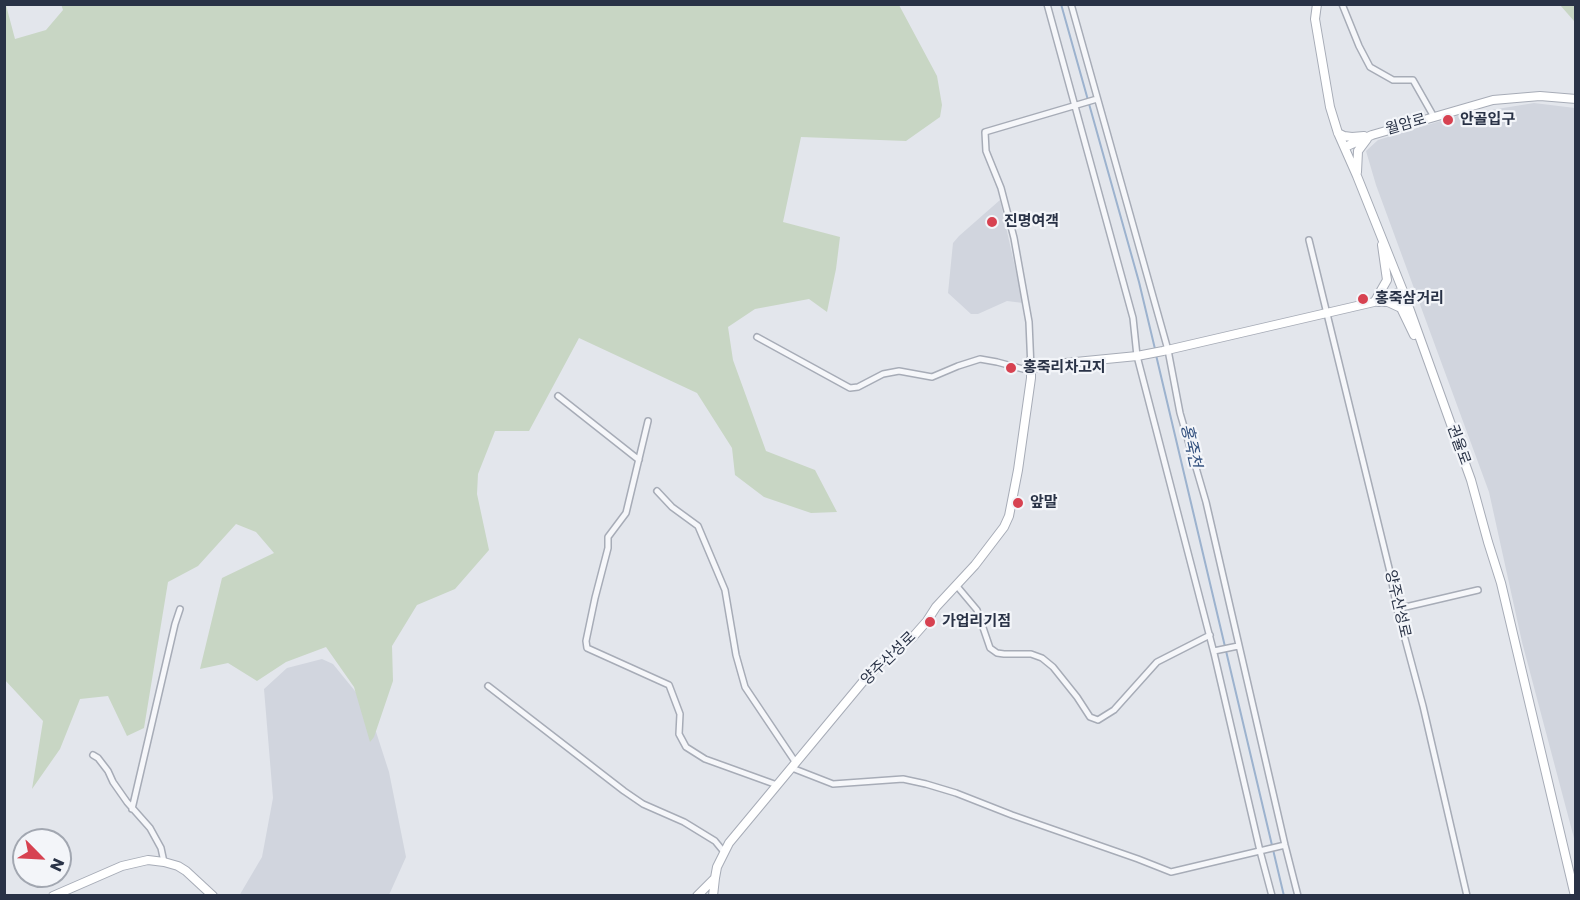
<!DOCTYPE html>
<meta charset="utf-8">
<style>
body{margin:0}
#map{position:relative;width:1580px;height:900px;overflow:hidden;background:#e3e6ec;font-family:Poppins,sans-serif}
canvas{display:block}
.frame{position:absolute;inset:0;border:6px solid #293246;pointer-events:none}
.north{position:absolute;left:12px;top:828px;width:60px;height:60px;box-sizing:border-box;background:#f3f5f9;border:2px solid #a2a7b1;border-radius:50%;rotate:114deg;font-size:16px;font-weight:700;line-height:24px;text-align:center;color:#293246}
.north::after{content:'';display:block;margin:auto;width:21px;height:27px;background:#d74251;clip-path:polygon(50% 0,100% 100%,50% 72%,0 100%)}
</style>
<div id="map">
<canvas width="1580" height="900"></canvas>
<div class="frame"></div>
<div class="north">N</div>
</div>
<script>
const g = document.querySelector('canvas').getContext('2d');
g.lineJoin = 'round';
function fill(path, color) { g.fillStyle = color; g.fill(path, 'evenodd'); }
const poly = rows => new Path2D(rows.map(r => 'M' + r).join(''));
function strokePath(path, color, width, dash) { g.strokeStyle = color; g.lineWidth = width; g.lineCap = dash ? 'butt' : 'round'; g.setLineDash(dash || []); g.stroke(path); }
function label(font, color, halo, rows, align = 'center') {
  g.font = font + ' Poppins,"Noto Sans KR",sans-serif'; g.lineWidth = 4.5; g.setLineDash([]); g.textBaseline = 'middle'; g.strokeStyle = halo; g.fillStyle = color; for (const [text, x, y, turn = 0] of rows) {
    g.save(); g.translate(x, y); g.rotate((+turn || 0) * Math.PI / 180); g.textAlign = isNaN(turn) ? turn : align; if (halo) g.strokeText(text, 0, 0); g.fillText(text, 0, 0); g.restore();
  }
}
fill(poly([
 [1534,103,1575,108,1575,842,1522,642,1489,492,1376,185,1366,151,1378,140,1460,115],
 [1000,200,1023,303,1007,301,978,314,971,314,948,293,953,243,959,236],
 [322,659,333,664,368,707,389,772,406,857,389,895,239,896,262,857,273,798,264,689,287,668]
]), '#d1d5de');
fill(poly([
 [61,4,899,5,937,76,942,105,940,117,906,141,801,137,783,222,840,237,836,269,827,312,809,299,755,309,728,327,733,360,766,451,815,470,837,512,811,513,764,497,735,475,732,448,697,393,579,338,529,431,495,431,478,474,477,494,489,550,455,589,417,605,392,646,393,681,374,737,370,742,354,687,326,647,286,662,257,681,228,663,200,669,222,578,274,553,256,532,236,524,198,566,168,582,144,728,127,736,108,696,80,699,60,749,32,789,43,721,4,679,4,5,6,5,15,39,46,30,63,10],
 [1560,5,1575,5,1575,19,1574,21]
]), '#c8d6c4');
strokePath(poly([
 [1061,4,1139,282,1155,349],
 [1156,355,1284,896]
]), '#9cb2ce', 2);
const street = poly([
 [1047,4,1133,318,1137,356,1214,653,1260,851,1272,896],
 [1071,4,1168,350,1180,413,1206,502,1285,845,1298,896],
 [1342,4,1359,46,1370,67,1393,80,1413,80,1434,117],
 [1309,240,1390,572,1397,609,1423,706,1467,896],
 [757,337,850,388,858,387,883,374,899,371,932,377,958,366,980,359,997,362,1023,369,1031,369,1029,322,1014,238,1001,188,986,151,985,132,1097,99],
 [558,396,639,460],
 [648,421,626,513,608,537,608,548,595,598,586,641,587,648,669,685,680,714,679,734,686,747,705,759,777,785],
 [657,491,672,507,698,526,725,590,736,655,745,687,796,763],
 [956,585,977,610,990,648,997,653,1004,654,1031,654,1042,658,1053,667,1077,697,1090,717,1098,720,1114,710,1157,662,1210,635],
 [1397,609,1478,590],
 [1214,651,1238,646],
 [488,686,624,791,643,804,684,822,715,841,724,852],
 [93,755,98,758,108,771,113,782,127,802,150,828,161,848,164,862],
 [792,768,833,784,903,779,926,784,956,793,1012,815,1138,859,1171,872,1285,845],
 [132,809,175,624,180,609]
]);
const secondary = poly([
 [1317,4,1315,19,1330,107,1338,133,1357,176,1403,291,1471,480,1488,542,1501,583,1575,896],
 [1338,133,1344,136,1352,137,1364,136],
 [1345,147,1372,135,1493,100,1540,96,1576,99],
 [1357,172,1358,151,1367,139],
 [1375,301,1387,280,1382,245],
 [1378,302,1388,302,1401,308,1414,335],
 [53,896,122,866,148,860,164,862,178,866,186,871,213,896],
 [697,896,714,879],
 [713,896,715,878,717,867,729,843,866,678,879,665,912,638,927,621,936,607,975,565,1004,527,1009,516,1018,470,1031,378,1031,369,1045,365,1137,356,1163,351,1374,302,1403,291]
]);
strokePath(street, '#a7acb7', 8);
strokePath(secondary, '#a7acb7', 10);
strokePath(street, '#f6f7fa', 5);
strokePath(secondary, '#fff', 8);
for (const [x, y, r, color] of [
 [1448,120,6,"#d74251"],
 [992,222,6,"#d74251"],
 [1363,299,6,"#d74251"],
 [1011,368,6,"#d74251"],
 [1018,503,6,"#d74251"],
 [930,622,6,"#d74251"]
]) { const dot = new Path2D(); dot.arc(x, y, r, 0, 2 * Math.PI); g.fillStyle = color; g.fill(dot); strokePath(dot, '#f3f5f9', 2); }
label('bold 15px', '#293246', '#f3f5f9', [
 ["안골입구",1460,120],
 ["진명여객",1004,222],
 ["홍죽삼거리",1375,299],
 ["홍죽리차고지",1023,368],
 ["앞말",1030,503],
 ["가업리기점",942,622]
], 'left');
label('15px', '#293246', '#f3f5f9', [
 ["월암로",1406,125,-16],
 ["권율로",1458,445,70],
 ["양주산성로",1397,604,77],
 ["양주산성로",889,659,-44]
]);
label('italic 16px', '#314f7d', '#f3f5f9', [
 ["홍죽천",1190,446,77]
]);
</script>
